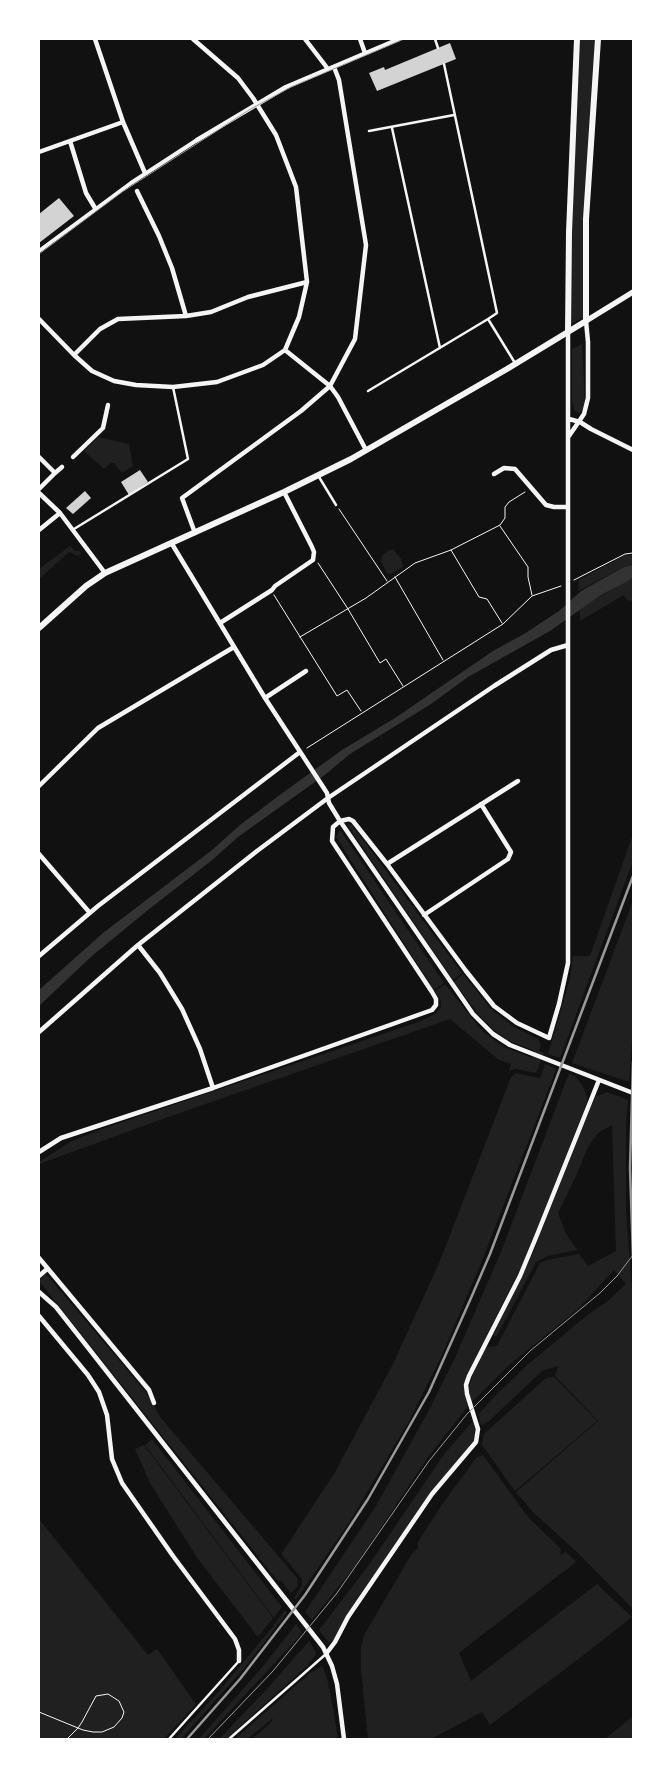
<!DOCTYPE html>
<style>
body{margin:0}
#map{position:relative;width:672px;height:1778px;overflow:hidden;background:#111;font-family:"Sofia Sans Condensed",sans-serif}
canvas{display:block}
.frame{position:absolute;inset:0;border:40px solid #fff;pointer-events:none}
</style>
<div id="map">
<canvas width="672" height="1778"></canvas>
<div class="frame"></div>
</div>
<script>
const g = document.querySelector('canvas').getContext('2d');
g.lineJoin = 'round';
function fill(path, color) { g.fillStyle = color; g.fill(path, 'evenodd'); }
const poly = rows => new Path2D(rows.map(r => 'M' + r).join(''));
function strokePath(path, color, width, dash) { g.strokeStyle = color; g.lineWidth = width; g.lineCap = dash ? 'butt' : 'round'; g.setLineDash(dash || []); g.stroke(path); }
fill(poly([
 [580,39,596,39,584,317,570,325,571,245],
 [582,344,585,403,583,409,579,413,574,410,572,401,572,349],
 [98,437,129,444,133,466,122,473,114,463,111,463,104,469,84,451],
 [70,546,75,551,79,551,81,553,78,556,69,552,39,579,39,569],
 [393,549,401,559,403,567,391,574,387,573,381,561,382,556,386,552],
 [625,555,633,555,633,565,624,567,578,591,579,580],
 [633,577,633,601,627,600,624,595,580,621,580,608],
 [349,824,352,825,462,973,453,980,348,826],
 [340,830,444,983,434,990,336,837],
 [633,834,633,861,560,1058,548,1054,570,979,573,956,590,956],
 [633,901,633,1022,629,1082,572,1063],
 [463,974,491,1009,514,1027,538,1039,541,1045,539,1051,544,1053,536,1073,516,1069,509,1071,511,1064,499,1060,450,1019,171,1116,39,1164,39,1162,70,1142,102,1129,421,1021,435,1014,441,1008,441,1001,435,991,445,984,482,1031,504,1047,532,1058,535,1051,508,1040,495,1031,478,1014,454,982],
 [545,1064,556,1069,552,1080,482,1261,442,1355,409,1421,389,1455,350,1521,296,1600,294,1598,302,1585,302,1579,283,1556,282,1553,335,1472,392,1366,440,1261,511,1077,516,1073,540,1078],
 [569,1073,575,1076,582,1084,587,1097,587,1102,527,1255,466,1377,464,1392,468,1406,426,1460,355,1566,312,1620,305,1612,376,1506,429,1410,454,1360,501,1252],
 [607,1092,628,1100,626,1126,626,1211,633,1304,633,1609,580,1555,532,1511,516,1492,598,1421,555,1376,558,1366,542,1371,489,1421,482,1425,480,1423,479,1414,491,1400,527,1365,590,1313,608,1301,626,1284,614,1270,578,1309,508,1366,471,1403,468,1392,473,1374,484,1350,487,1347,496,1346,498,1344,540,1263,547,1260,579,1254,588,1266,616,1251,612,1125,598,1133,588,1147,576,1176,558,1213,566,1234,577,1250,548,1256,536,1262,499,1332,496,1336,493,1336,535,1248,567,1163,596,1095,598,1096],
 [46,1274,145,1391,161,1418,297,1578,298,1586,291,1593,281,1581,277,1580,258,1557,268,1548,258,1556,39,1281],
 [554,1377,597,1421,515,1491,482,1445,484,1434,546,1378],
 [473,1421,475,1430,474,1440,414,1516,345,1619,334,1640,329,1643,319,1630,368,1566,445,1453],
 [152,1439,282,1607,274,1618,145,1445],
 [144,1445,273,1618,258,1637,198,1559,150,1483,135,1449],
 [483,1455,528,1517,561,1549,560,1555,566,1552,576,1562,459,1653,471,1681,597,1584,632,1617,576,1661,490,1725,482,1712,431,1739,368,1739,361,1670,361,1648,364,1635,411,1555,418,1548,418,1542,439,1509,476,1458],
 [39,1519,148,1655,157,1649,196,1704,164,1739,39,1739],
 [285,1610,287,1613,246,1666,181,1739,175,1739,220,1690,270,1630],
 [296,1624,302,1632,298,1638,204,1739,199,1739,264,1665],
 [309,1641,316,1652,315,1656,307,1666,226,1739,219,1739,266,1690],
 [322,1666,327,1678,333,1707,338,1739,252,1739,271,1723,273,1718,247,1739,235,1739,310,1673],
 [633,1716,633,1739,605,1739,621,1726]
]), '#202020');
fill(poly([
 [633,565,633,577,628,581,601,595,550,631,468,677,431,704,350,754,326,774,238,837,211,861,148,910,93,955,39,1006,39,990,103,933,212,850,240,825,281,794,342,750,395,718,493,651,524,634,559,611,581,591,624,567]
]), '#333');
fill(poly([
 [450,43,456,59,377,91,369,73,384,67,385,70],
 [59,198,74,216,39,243,39,214],
 [140,470,148,482,129,495,121,482],
 [85,491,91,498,73,514,66,508]
]), '#d3d3d3');
strokePath(poly([
 [339,509,387,581],
 [500,526,528,567,528,577,532,595],
 [451,550,479,597,487,599,502,623],
 [318,563,348,609,380,663,386,659,403,686],
 [395,577,443,660],
 [574,580,625,554,633,553],
 [274,595,337,696,347,690,361,711],
 [300,637,366,598,415,563,451,550,500,525,505,518,505,507,509,502,525,492],
 [307,748,503,624,532,596,561,586],
 [39,1712,78,1728,83,1730,93,1732,102,1732,114,1727,122,1718,124,1712,119,1701,108,1694,96,1696,82,1722,78,1728,67,1739]
]), '#f5f5f5', 1);
strokePath(poly([
 [435,39,438,48],
 [444,64,497,313,488,319,515,363],
 [392,128,440,348],
 [369,131,454,115],
 [368,391,488,319],
 [319,477,336,505],
 [74,529,188,459,173,387],
 [169,1739,239,1661],
 [229,1739,326,1654]
]), '#f5f5f5', 2.5);
strokePath(poly([
 [39,251,131,183,197,140]
]), '#f5f5f5', 4);
strokePath(poly([
 [95,39,123,122,145,173],
 [305,39,328,69],
 [360,39,365,53],
 [197,140,286,87,399,39],
 [70,141,86,193,95,208],
 [39,152,123,122],
 [137,191,159,236,172,268,186,316],
 [39,319,74,355,92,371,114,381,136,385,173,387,217,382,263,365,285,350,299,317,307,282,296,187,276,135,253,98,238,78,193,39],
 [285,350,330,386,338,397,366,450],
 [74,355,100,329,118,319,186,316,211,312,248,297,307,282],
 [569,419,580,422,591,429,633,450],
 [569,436,584,414,588,398,588,342,586,321],
 [39,457,55,473,39,489],
 [73,457,103,428,108,405],
 [55,473,62,467],
 [494,474,504,468,515,469,546,505,554,507,568,507],
 [39,493,60,513,105,573],
 [39,530,60,513],
 [195,533,182,498,301,411,330,386,355,339,366,245,339,80,334,67],
 [172,544,265,698,327,793,329,803,340,821,473,1014,493,1034,510,1045,633,1093],
 [220,623,272,590,275,586,313,560,314,552,312,547,284,492],
 [265,698,306,671],
 [39,786,98,728,234,647],
 [340,821,349,819,353,821,387,864,466,971,494,1006,517,1023,549,1038,559,1004,568,963,568,332],
 [39,854,90,913],
 [387,864,518,781],
 [424,915,508,859,511,852,481,804],
 [138,945,160,973,182,1009,200,1049,213,1088],
 [39,956,98,906,300,752],
 [39,1032,138,945,257,851,328,798,494,686,551,650,568,645],
 [39,1152,61,1138,213,1088,432,1010,436,1005,436,999,432,992,332,841,333,827,340,821],
 [39,1258,149,1390,154,1403],
 [39,1276,47,1269],
 [39,1292,56,1307,82,1340,323,1647,332,1666,337,1684,344,1739],
 [39,1316,88,1375,99,1392,107,1415,112,1459,122,1483,173,1556,235,1639,239,1650,239,1661],
 [326,1654,335,1642,348,1617,432,1494,476,1442,478,1429,467,1394,466,1385,469,1376,520,1276,537,1235,599,1080]
]), '#f5f5f5', 4.5);
strokePath(poly([
 [586,321,633,292]
]), '#f5f5f5', 5.5);
strokePath(poly([
 [568,332,569,232,577,39],
 [39,628,86,586,105,573,284,492,351,459,507,369,586,321,586,219,598,39]
]), '#f5f5f5', 6);
strokePath(poly([
 [39,254,122,192,249,110,291,87,404,39],
 [208,1739,273,1671,337,1593,429,1461,467,1414,530,1351,600,1293,617,1276,633,1255]
]), '#9a9a9a', 1);
strokePath(poly([
 [633,1062,630,1168,633,1258],
 [187,1739,240,1679,305,1595,368,1499,429,1392,471,1298,490,1254,633,876]
]), '#9a9a9a', 2.5);
</script>
